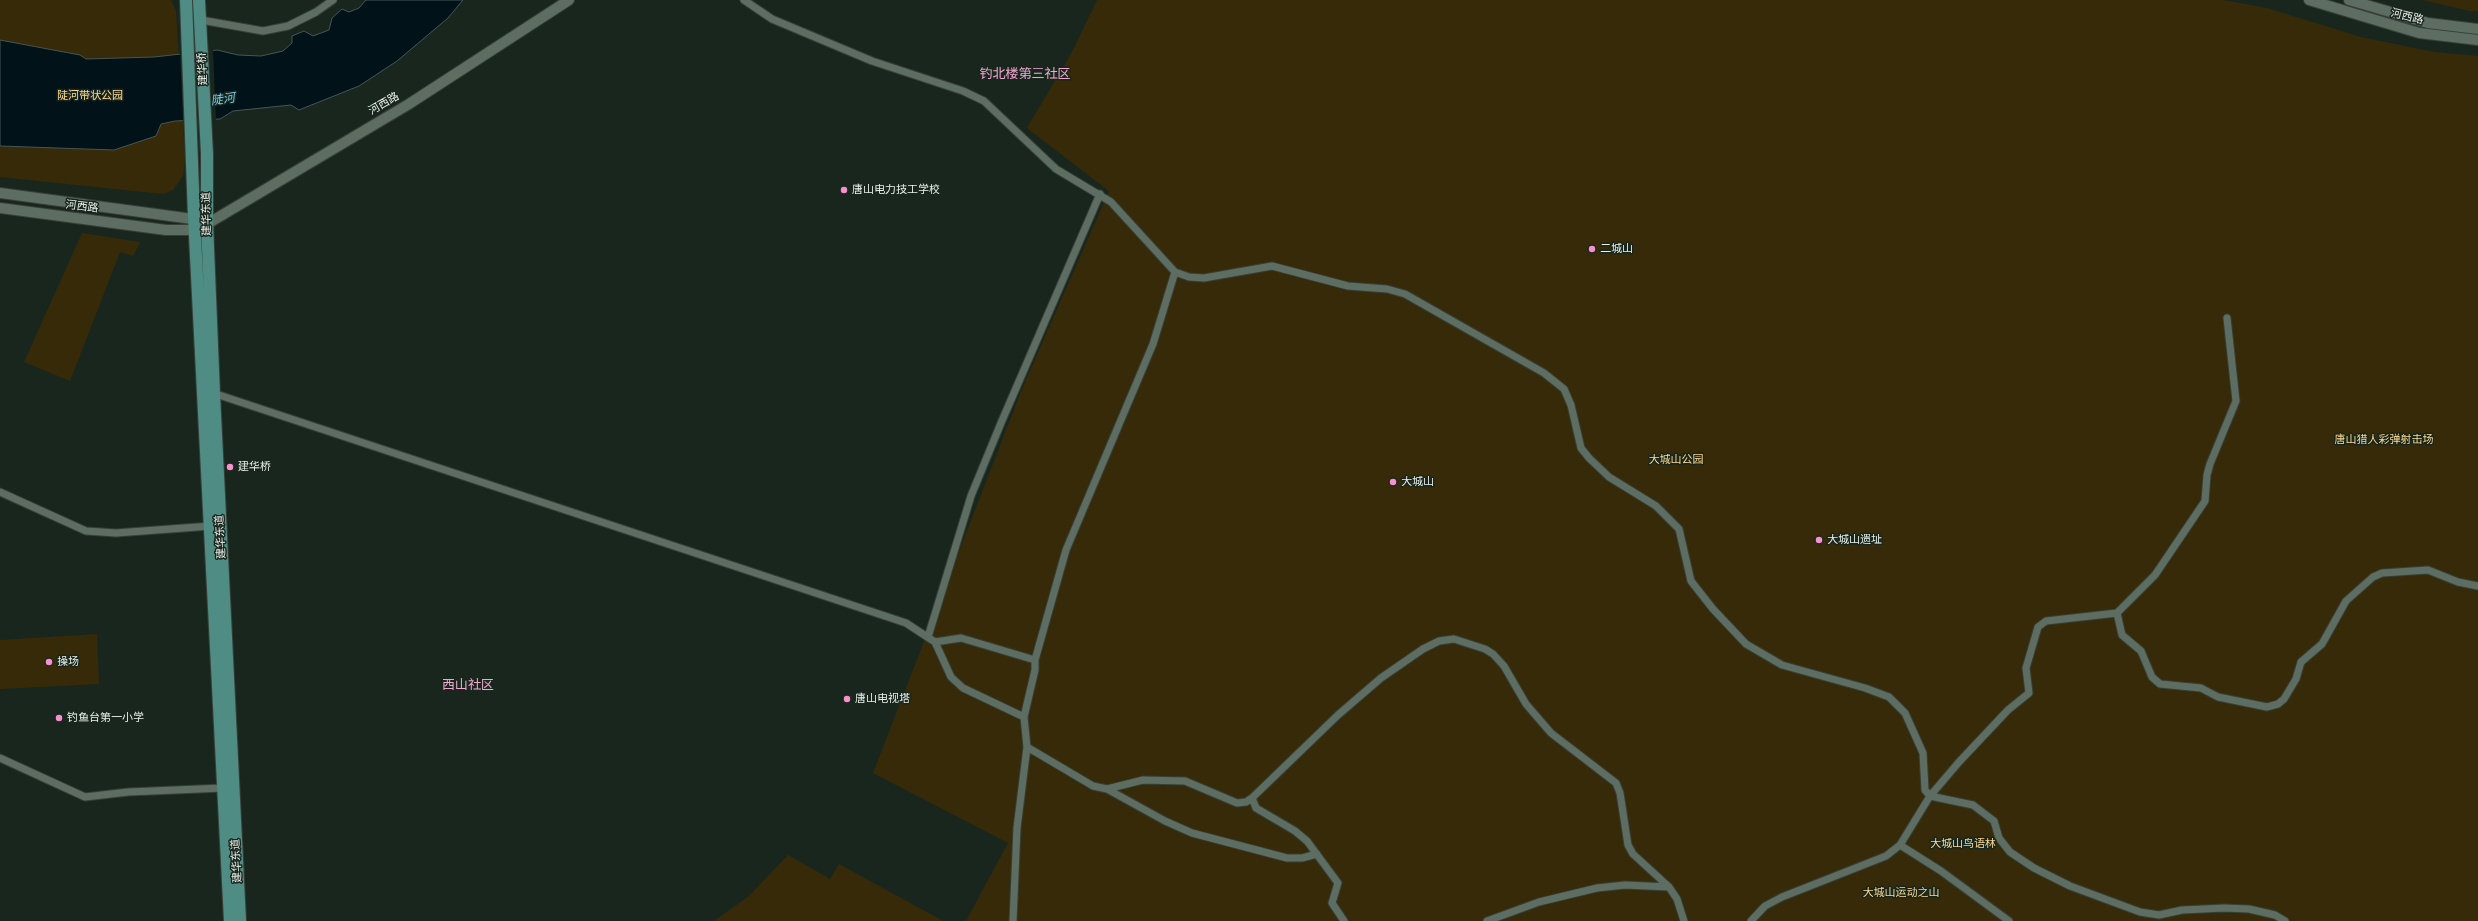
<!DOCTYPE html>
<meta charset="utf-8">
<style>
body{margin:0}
canvas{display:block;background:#19261d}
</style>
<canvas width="2478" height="921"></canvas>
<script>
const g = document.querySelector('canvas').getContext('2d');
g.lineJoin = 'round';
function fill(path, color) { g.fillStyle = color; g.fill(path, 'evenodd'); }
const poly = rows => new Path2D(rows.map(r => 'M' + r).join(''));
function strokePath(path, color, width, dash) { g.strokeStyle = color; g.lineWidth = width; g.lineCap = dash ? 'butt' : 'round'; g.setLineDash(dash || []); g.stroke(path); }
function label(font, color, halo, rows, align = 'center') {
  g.font = font + ' "DM Sans","Noto Sans SC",sans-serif'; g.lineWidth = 3; g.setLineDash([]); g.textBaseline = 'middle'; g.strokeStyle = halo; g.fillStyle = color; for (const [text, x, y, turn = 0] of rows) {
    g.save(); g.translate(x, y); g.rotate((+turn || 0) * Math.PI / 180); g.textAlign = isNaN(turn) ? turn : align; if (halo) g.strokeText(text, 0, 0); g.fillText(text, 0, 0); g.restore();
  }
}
fill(poly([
 [0,0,171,0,176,11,185,160,183,176,173,190,163,194,0,177],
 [1097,0,2223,0,2267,8,2361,37,2434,52,2478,56,2478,921,966,921,1008,843,873,773,1022,389,1109,191,1027,128,1072,52],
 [2422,0,2478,0,2478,11,2470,11],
 [82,233,140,242,133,256,120,252,70,381,24,362],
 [97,634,99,684,0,689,0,640],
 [788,855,830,879,839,864,943,921,714,921,749,896]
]), '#372a08');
const water = poly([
 [366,0,463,0,448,18,397,61,359,86,299,110,291,105,233,111,220,119,175,121,161,124,156,136,114,150,0,146,0,40,80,55,86,59,154,57,217,50,238,55,261,56,283,51,292,43,292,36,304,31,313,36,329,30,332,18,342,9,349,12,359,8,366,0]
]);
fill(water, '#011218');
strokePath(water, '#465557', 1);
fill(poly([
 [213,49,216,121,183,122,180,52]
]), '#19261d');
const street = poly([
 [744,0,772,19,872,61,963,91,984,101,1056,169,1111,202,1175,272],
 [201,20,263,31,288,26,316,12,333,0],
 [2227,318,2236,401,2210,464,2207,475,2205,501,2155,575,2117,613,2046,621,2038,627,2026,668,2029,693,2008,710,1959,762,1930,796,1973,805,1994,821,1999,838,2010,852,2034,868,2070,886,2140,912,2159,915,2182,910,2224,908,2249,909,2275,915,2285,921],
 [213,393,906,623,935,642,951,677,963,688,1024,717],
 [0,492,86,531,116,533,211,526],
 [2117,613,2122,635,2141,651,2152,677,2160,684,2201,688,2218,697,2267,707,2278,704,2284,699,2296,679,2301,662,2322,644,2346,601,2373,577,2382,573,2428,570,2458,582,2478,586],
 [928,637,971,496,1001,423,1100,194],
 [935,642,961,638,1035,660],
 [1027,747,1093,786,1107,789,1165,821,1192,833,1287,858,1302,858,1317,854],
 [0,758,85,797,128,792,223,788],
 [1107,789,1143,780,1185,781,1237,803,1246,802,1252,798,1338,715,1381,678,1423,649,1439,641,1454,639,1485,649,1493,654,1504,666,1526,704,1551,733,1616,783,1620,793,1628,845,1633,854,1669,887,1677,899,1684,921],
 [1252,798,1256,808,1295,831,1307,841,1338,883,1332,903,1344,921],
 [1900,845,1941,871,2009,921],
 [1013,921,1017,828,1027,747,1024,717,1035,670,1035,660,1066,550,1153,344,1175,272,1189,277,1204,278,1272,266,1348,286,1387,289,1405,294,1544,373,1564,389,1571,405,1581,448,1589,458,1609,477,1656,506,1679,529,1691,581,1713,609,1746,644,1782,665,1865,688,1889,697,1905,713,1923,753,1925,790,1930,796,1900,845,1886,856,1782,897,1765,906,1751,921],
 [1487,921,1539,902,1597,888,1625,885,1669,887]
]);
const secondary = poly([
 [2309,0,2419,33,2478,40],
 [2349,0,2428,23,2478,29],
 [0,193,200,220],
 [0,208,166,230,197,230,409,104,569,0]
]);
const primary = poly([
 [186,0,194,217,230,921],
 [199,0,207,154,207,223,214,394,240,921]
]);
strokePath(street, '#364039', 9);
strokePath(secondary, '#364039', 12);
strokePath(primary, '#364039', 14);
strokePath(street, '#5e6d62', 7);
strokePath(secondary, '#5e6d62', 10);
strokePath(primary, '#4f8c83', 12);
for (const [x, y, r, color] of [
 [844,190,4,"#f790cd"],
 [1592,249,4,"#f790cd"],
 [230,467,4,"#f790cd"],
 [1393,482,4,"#f790cd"],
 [1819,540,4,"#f790cd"],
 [49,662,4,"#f790cd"],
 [847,699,4,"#f790cd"],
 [59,718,4,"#f790cd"]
]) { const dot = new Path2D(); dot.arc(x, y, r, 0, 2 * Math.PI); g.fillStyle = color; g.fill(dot); strokePath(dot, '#19261d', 1.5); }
label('11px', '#e8f0ea', '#19261d', [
 ["河西路",2407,17,14],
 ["建华桥",203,69,-93],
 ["河西路",384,104,-30],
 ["河西路",82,207,7],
 ["建华东道",207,214,-91],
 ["建华东道",221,537,-93],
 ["建华东道",237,861,-93]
]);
label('11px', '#fbd98e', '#19261d', [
 ["陡河带状公园",90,96],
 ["唐山猎人彩弹射击场",2384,440],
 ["大城山公园",1676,460],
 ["大城山鸟语林",1963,844],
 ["大城山运动之山",1901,893]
]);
label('11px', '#e8f0ea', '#19261d', [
 ["唐山电力技工学校",852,190],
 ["二城山",1600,249],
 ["建华桥",238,467],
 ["大城山",1401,482],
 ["大城山遗址",1827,540],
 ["操场",57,662],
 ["唐山电视塔",855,699],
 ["钓鱼台第一小学",67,718]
], 'left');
label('italic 12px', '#70d1f1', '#19261d', [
 ["陡河",223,100,-8]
]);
label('13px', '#f0a8d1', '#19261d', [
 ["钓北楼第三社区",1025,75],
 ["西山社区",468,686]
]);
</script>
